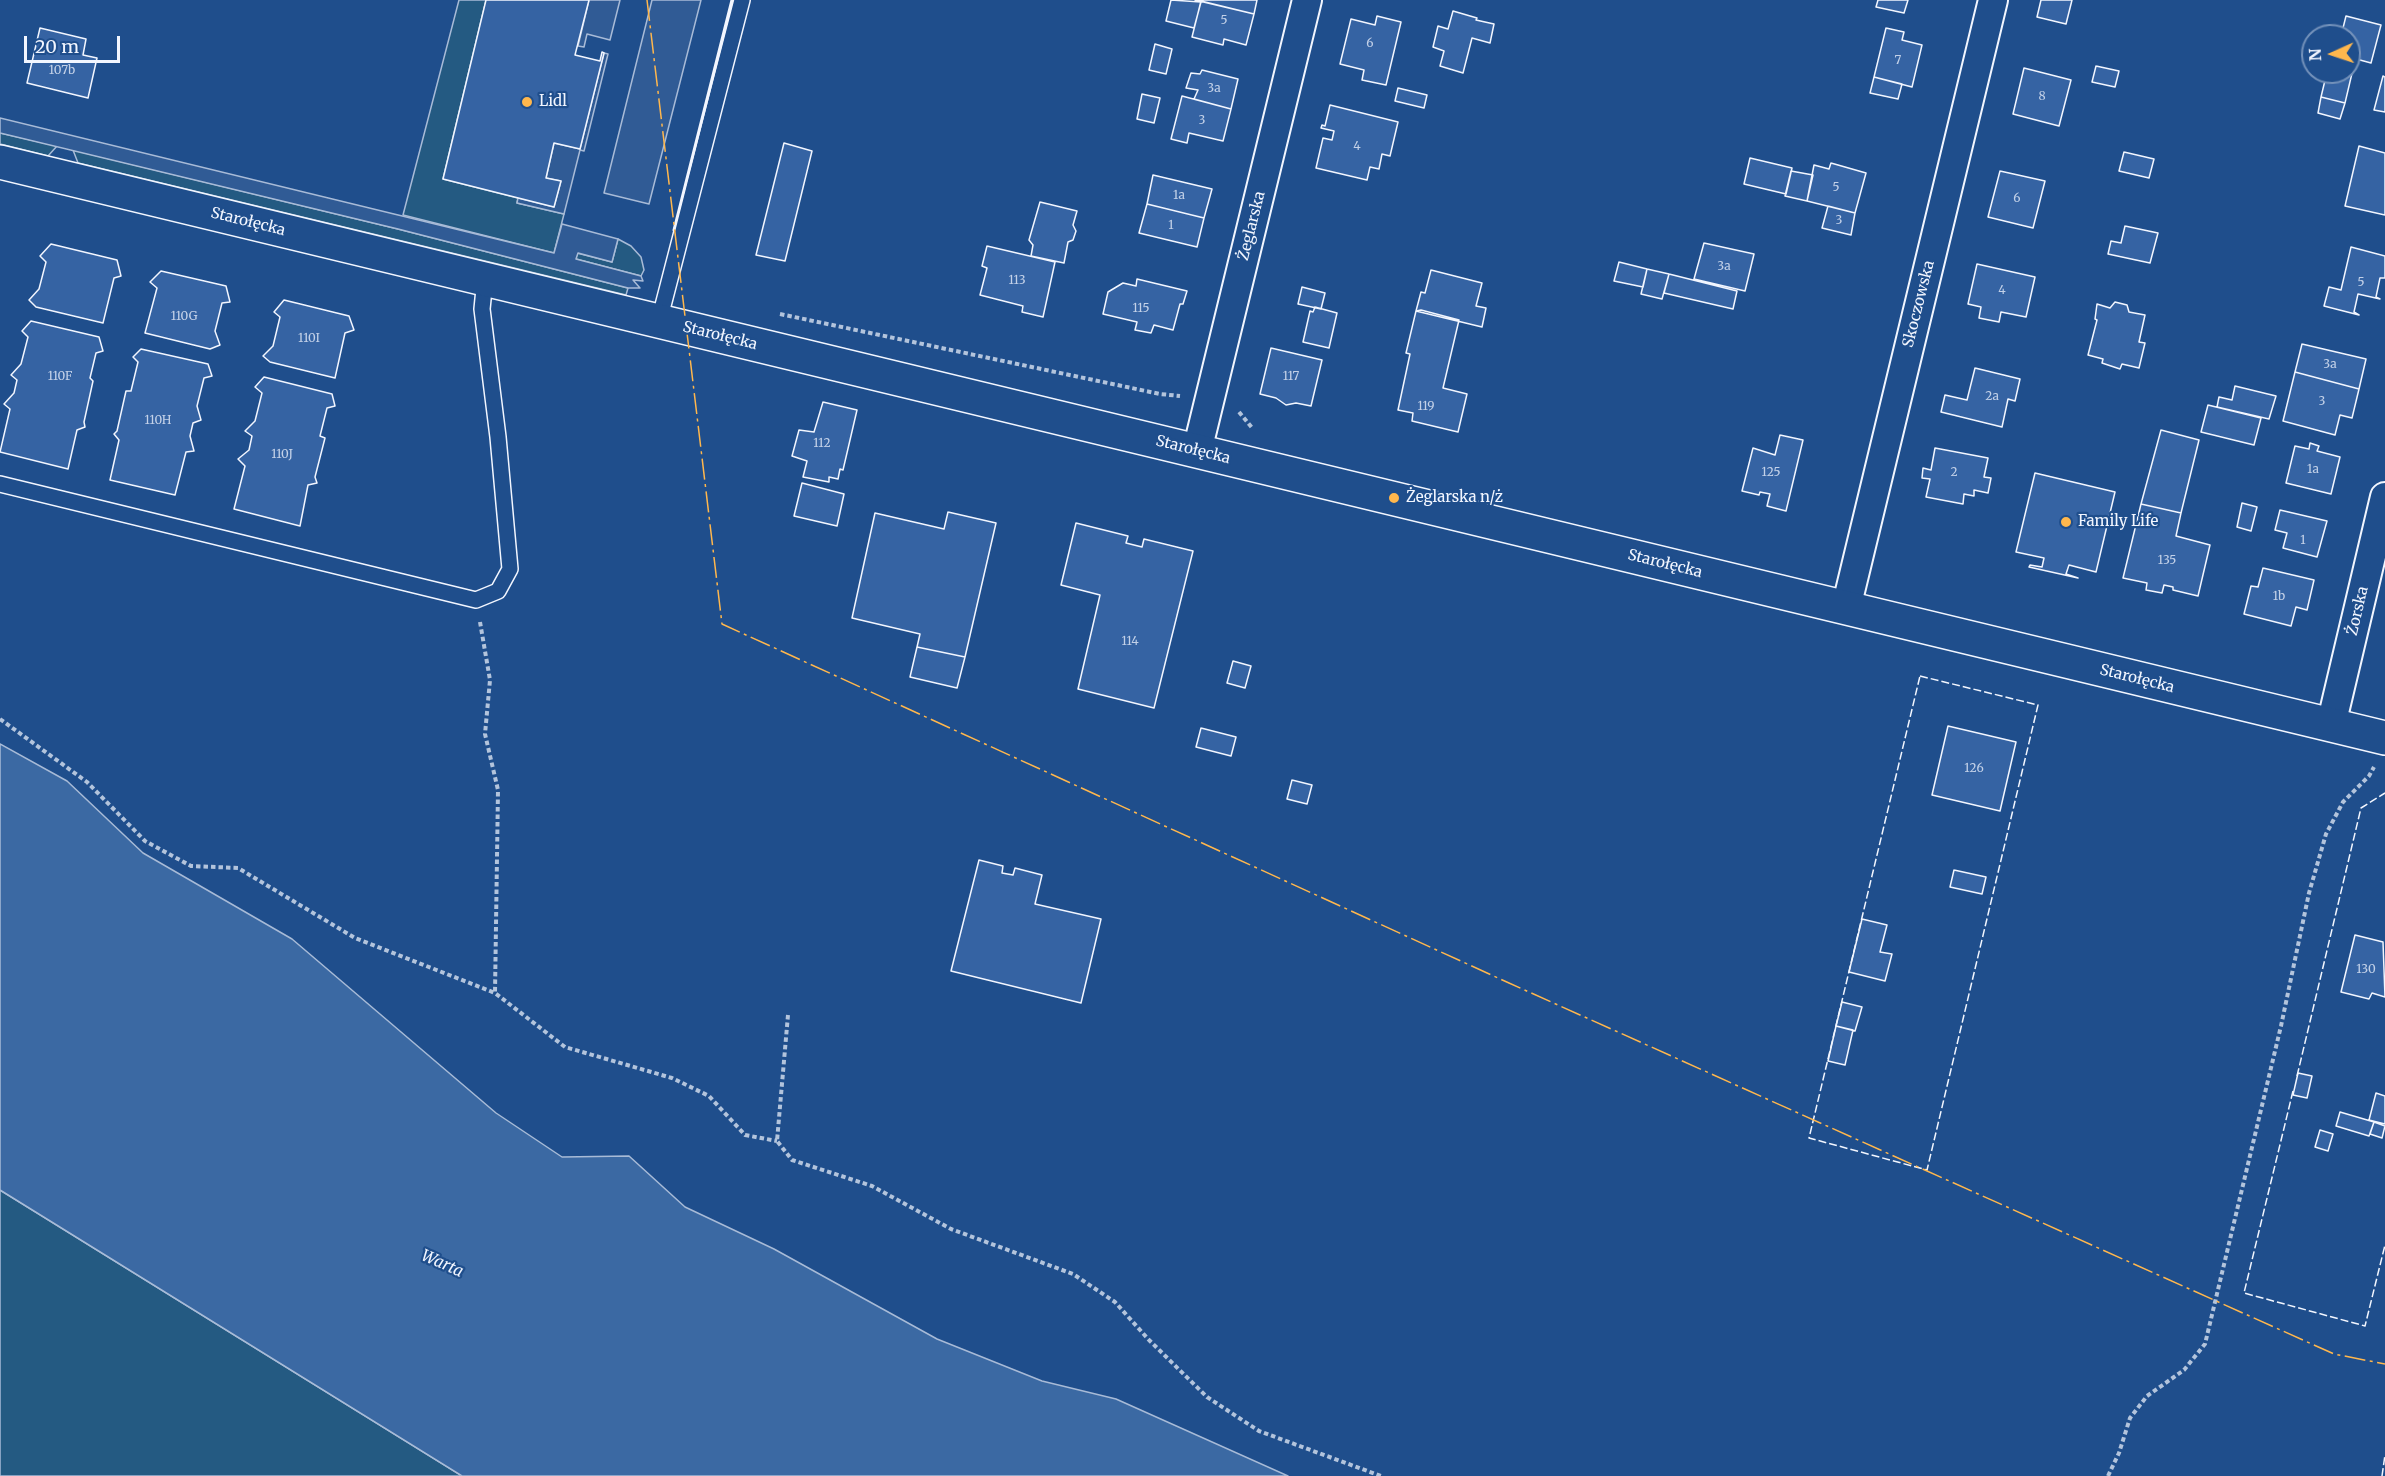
<!DOCTYPE html>
<meta charset="utf-8">
<style>
body{margin:0}
#map{position:relative;width:2385px;height:1476px;overflow:hidden;background:#1f4e8c;font-family:Merriweather,serif}
canvas{display:block}
.north{position:absolute;left:2301px;top:24px;width:60px;height:60px;box-sizing:border-box;background:#1f4e8c;border:2px solid #7391ba;border-radius:50%;rotate:267deg;font-size:16px;font-weight:700;line-height:24px;text-align:center;color:#f2f6ff}
.north::after{content:'';display:block;margin:auto;width:21px;height:27px;background:#ffb74d;clip-path:polygon(50% 0,100% 100%,50% 72%,0 100%)}
.scale{position:absolute;left:24px;top:36px;width:96px;height:27px;box-sizing:border-box;border:3px solid #f2f6ff;border-top:0;padding-left:8px;font-size:18px;line-height:21px;white-space:nowrap;color:#f2f6ff;-webkit-text-stroke:4px #1f4e8c;paint-order:stroke}
</style>
<div id="map">
<canvas width="2385" height="1476"></canvas>
<div class="north">N</div>
<div class="scale">20 m</div>
</div>
<script>
const g = document.querySelector('canvas').getContext('2d');
g.lineJoin = 'round';
function fill(path, color) { g.fillStyle = color; g.fill(path, 'evenodd'); }
const poly = rows => new Path2D(rows.map(r => 'M' + r).join(''));
function strokePath(path, color, width, dash) { g.strokeStyle = color; g.lineWidth = width; g.lineCap = dash ? 'butt' : 'round'; g.setLineDash(dash || []); g.stroke(path); }
function label(font, color, halo, rows, align = 'center') {
  g.font = font + ' Merriweather,serif'; g.lineWidth = 4.5; g.setLineDash([]); g.textBaseline = 'middle'; g.strokeStyle = halo; g.fillStyle = color; for (const [text, x, y, turn = 0] of rows) {
    g.save(); g.translate(x, y); g.rotate((+turn || 0) * Math.PI / 180); g.textAlign = isNaN(turn) ? turn : align; if (halo) g.strokeText(text, 0, 0); g.fillText(text, 0, 0); g.restore();
  }
}
const green = poly([
 [459,0,486,0,443,179,518,198,517,203,564,214,554,253,403,215,459,0],
 [0,133,57,146,48,156,0,144,0,133],
 [73,150,398,229,628,288,626,295,78,163,73,150],
 [618,239,631,246,641,257,644,270,641,276,576,259,577,253,612,262,618,239],
 [0,1190,34,1211,462,1476,0,1476,0,1190]
]);
fill(green, '#245a82');
strokePath(green, '#a8bbd7', 1.5);
const parking = poly([
 [589,0,620,0,610,40,587,34,584,47,578,46,589,0],
 [652,0,701,0,649,204,604,193,652,0],
 [604,53,608,54,584,151,580,150,564,214,517,203,518,198,554,207,561,181,546,178,554,143,580,149,604,53],
 [0,118,554,253,562,224,618,239,612,262,578,253,576,259,641,276,643,281,633,280,640,288,628,288,398,229,0,133,0,118]
]);
fill(parking, '#305b95');
strokePath(parking, '#a8bbd7', 1.5);
const water = poly([
 [0,744,67,781,143,853,292,939,496,1113,562,1157,629,1156,685,1207,774,1249,937,1339,1042,1381,1116,1399,1288,1476,462,1476,0,1190,0,744]
]);
fill(water, '#3b69a3');
strokePath(water, '#a8bbd7', 1.5);
const building = poly([
 [486,0,589,0,575,55,600,61,602,52,604,53,580,149,554,143,546,178,561,181,554,207,443,179,486,0],
 [1171,0,1201,2,1194,28,1166,21,1171,0],
 [1195,0,1257,0,1254,14,1195,0],
 [1878,0,1908,0,1904,13,1876,7,1878,0],
 [2041,0,2072,0,2066,24,2037,17,2041,0],
 [1201,1,1254,14,1246,45,1224,39,1223,45,1192,37,1201,1],
 [1453,11,1477,18,1476,20,1494,24,1490,43,1472,38,1463,73,1440,66,1444,51,1433,47,1438,26,1448,29,1453,11],
 [1377,16,1401,22,1386,85,1362,80,1364,70,1340,64,1351,19,1375,25,1377,16],
 [2346,16,2381,25,2371,63,2349,57,2349,36,2341,36,2346,16],
 [40,28,86,39,83,55,97,58,88,98,27,83,40,28],
 [1886,28,1904,32,1902,40,1922,45,1912,87,1874,77,1886,28],
 [1155,44,1172,49,1166,74,1149,70,1155,44],
 [2096,66,2119,71,2115,87,2092,82,2096,66],
 [2024,68,2071,80,2059,126,2013,114,2024,68],
 [2349,68,2353,69,2345,103,2321,97,2327,72,2349,72,2349,68],
 [1202,70,1238,79,1231,109,1194,99,1198,90,1186,88,1191,73,1200,74,1202,70],
 [2383,76,2385,77,2385,112,2374,110,2383,76],
 [1874,77,1902,84,1898,99,1870,93,1874,77],
 [1398,88,1427,95,1424,108,1395,101,1398,88],
 [1142,94,1160,98,1154,123,1137,119,1142,94],
 [1182,96,1231,109,1223,141,1189,133,1187,143,1171,139,1182,96],
 [2321,97,2345,103,2340,119,2318,113,2321,97],
 [1330,105,1398,122,1390,156,1382,154,1379,169,1370,167,1367,180,1316,168,1323,138,1332,140,1334,131,1321,128,1322,125,1325,126,1330,105],
 [784,143,812,151,785,261,756,255,784,143],
 [2359,146,2385,153,2385,215,2345,206,2359,146],
 [2124,152,2154,159,2149,178,2119,171,2124,152],
 [1750,158,1792,168,1786,194,1744,184,1750,158],
 [1831,163,1866,173,1855,213,1807,201,1814,165,1829,169,1831,163],
 [1791,171,1813,175,1807,201,1785,196,1791,171],
 [2000,171,2045,181,2033,228,1988,217,2000,171],
 [1153,175,1212,189,1204,218,1147,204,1153,175],
 [1040,202,1077,211,1073,225,1076,231,1073,240,1068,242,1064,263,1031,256,1033,245,1029,240,1040,202],
 [1147,204,1204,218,1197,247,1139,233,1147,204],
 [1828,206,1855,213,1851,235,1822,228,1828,206],
 [2125,226,2158,233,2150,263,2108,254,2111,241,2121,243,2125,226],
 [1704,243,1754,254,1745,291,1694,279,1704,243],
 [51,244,117,260,121,276,114,278,103,323,36,307,29,300,39,289,46,262,40,256,51,244],
 [987,246,1055,262,1043,317,1022,312,1023,306,980,295,987,268,982,266,987,246],
 [2351,247,2385,256,2385,278,2380,278,2376,297,2380,299,2358,294,2354,312,2359,315,2324,306,2329,287,2341,290,2351,247],
 [1619,262,1647,269,1643,287,1614,281,1619,262],
 [1977,264,2035,277,2026,317,2001,312,1999,322,1979,318,1981,307,1968,304,1977,264],
 [1647,269,1669,274,1662,299,1641,294,1647,269],
 [1431,270,1482,283,1476,306,1486,308,1482,327,1416,311,1421,292,1425,293,1431,270],
 [161,271,226,286,230,302,222,303,215,331,220,345,210,349,145,333,157,288,150,282,161,271],
 [1669,274,1737,291,1733,309,1664,293,1669,274],
 [1137,279,1187,291,1183,304,1180,304,1173,330,1154,325,1151,333,1135,330,1137,322,1103,314,1108,292,1123,283,1136,286,1137,279],
 [1302,287,1325,293,1321,309,1298,304,1302,287],
 [284,300,349,316,354,330,345,333,335,378,270,362,263,356,273,346,280,317,274,312,284,300],
 [2115,302,2127,305,2129,312,2145,315,2139,342,2145,343,2139,368,2122,364,2120,369,2102,363,2103,359,2088,355,2097,320,2095,319,2097,304,2110,308,2115,302],
 [1315,307,1337,313,1329,348,1303,342,1310,311,1313,312,1315,307],
 [1421,310,1459,320,1443,388,1467,394,1458,432,1412,421,1413,413,1398,410,1410,354,1406,353,1416,311,1421,310],
 [31,321,99,337,103,351,96,353,90,378,93,381,84,422,85,427,77,430,68,469,0,452,10,409,4,404,14,393,17,380,11,375,21,364,28,337,22,331,31,321],
 [2302,344,2366,359,2359,389,2295,372,2302,344],
 [1271,348,1322,360,1311,406,1296,403,1286,405,1276,398,1260,394,1271,348],
 [141,349,208,364,212,376,204,378,197,406,201,420,193,423,190,436,194,451,186,452,175,495,110,480,119,440,114,434,117,431,126,391,131,391,138,362,133,357,141,349],
 [1975,368,2020,379,2015,401,2008,399,2002,427,1941,412,1945,395,1967,400,1975,368],
 [2295,372,2359,389,2352,418,2340,415,2335,435,2283,421,2295,372],
 [264,377,332,394,335,406,327,408,320,436,325,438,315,477,317,483,308,485,300,526,234,509,245,466,238,459,249,450,252,436,245,431,255,421,262,393,255,387,264,377],
 [2235,386,2276,396,2269,419,2217,407,2219,397,2232,400,2235,386],
 [823,402,857,410,843,470,840,469,838,479,829,477,829,482,803,477,807,461,792,456,799,430,814,432,823,402],
 [2208,405,2261,418,2254,445,2201,432,2208,405],
 [2161,430,2199,440,2181,513,2141,504,2161,430],
 [1780,435,1803,440,1786,511,1767,506,1770,494,1760,492,1759,495,1742,491,1753,448,1775,455,1780,435],
 [2310,443,2319,446,2317,451,2340,457,2331,494,2286,483,2295,446,2309,449,2310,443],
 [1935,448,1988,458,1984,477,1991,478,1988,493,1974,490,1974,496,1964,494,1963,504,1926,497,1930,479,1922,478,1923,468,1931,470,1935,448],
 [2035,473,2115,492,2096,572,2069,565,2066,574,2078,578,2029,567,2030,565,2042,567,2044,558,2016,552,2035,473],
 [802,483,844,494,837,526,794,516,802,483],
 [2242,503,2257,507,2251,531,2237,527,2242,503],
 [2141,504,2181,513,2176,536,2210,545,2198,596,2173,590,2173,587,2164,585,2162,593,2146,590,2147,583,2123,578,2141,504],
 [2280,510,2327,521,2317,557,2283,548,2287,533,2275,530,2280,510],
 [948,512,996,523,965,657,917,647,920,634,852,618,875,513,944,529,948,512],
 [1076,523,1128,536,1126,543,1142,547,1144,539,1193,551,1154,708,1078,689,1100,595,1061,585,1076,523],
 [2263,568,2314,580,2307,610,2296,607,2291,626,2244,614,2251,586,2258,587,2263,568],
 [917,647,965,657,957,688,910,677,917,647],
 [1233,661,1251,666,1245,688,1227,683,1233,661],
 [1948,726,2016,742,2000,811,1932,795,1948,726],
 [1201,728,1236,737,1231,756,1196,747,1201,728],
 [1292,780,1312,785,1307,804,1287,799,1292,780],
 [979,860,1003,866,1002,873,1013,875,1015,868,1042,875,1035,904,1101,919,1081,1003,951,971,979,860],
 [1954,870,1986,877,1982,894,1950,887,1954,870],
 [1862,919,1887,925,1880,952,1892,954,1885,981,1849,972,1862,919],
 [2355,935,2383,942,2385,997,2372,993,2369,999,2341,992,2355,935],
 [1842,1002,1862,1007,1855,1031,1836,1026,1842,1002],
 [1836,1026,1853,1030,1845,1065,1828,1061,1836,1026],
 [2298,1073,2312,1076,2307,1098,2293,1095,2298,1073],
 [2376,1093,2385,1096,2385,1124,2369,1120,2376,1093],
 [2340,1112,2374,1122,2369,1136,2336,1126,2340,1112],
 [2374,1122,2385,1126,2382,1138,2370,1134,2374,1122],
 [2320,1130,2333,1134,2328,1151,2315,1147,2320,1130]
]);
fill(building, '#3563a3');
strokePath(building, '#f2f6ff', 1.5);
const lane = poly([
 [659,321,742,0],
 [0,484,476,600,498,591,510,569,498,437,482,309,485,279]
]);
const street = poly([
 [1197,451,1307,0],
 [1846,608,1993,0],
 [2331,725,2385,497]
]);
const secondary = poly([
 [0,162,2385,738]
]);
strokePath(lane, '#f2f6ff', 18);
strokePath(street, '#f2f6ff', 32);
strokePath(secondary, '#f2f6ff', 36);
strokePath(poly([
 [780,314,1160,394,1180,396],
 [1239,412,1253,429],
 [480,622,490,680,485,734,498,790,495,993,565,1047,672,1078,709,1096,745,1135,777,1141],
 [0,719,87,782,145,841,191,866,238,868,355,938,495,993],
 [788,1015,777,1141,792,1160,872,1186,951,1229,1073,1274,1115,1302,1149,1340,1207,1397,1259,1431,1381,1476],
 [2108,1476,2119,1453,2130,1418,2147,1396,2184,1370,2205,1344,2281,1026,2309,893,2326,834,2343,802,2369,776,2374,767]
]), '#b3c4dc', 4, [4.5, 3]);
strokePath(lane, '#1f4e8c', 15);
strokePath(street, '#1f4e8c', 28);
strokePath(secondary, '#1f4e8c', 33);
strokePath(poly([
 [1920,676,2038,705,1927,1170,1809,1138,1920,676],
 [2297,1076,2361,808,2385,793],
 [2293,1091,2244,1293,2365,1326,2385,1245],
 [2382,1476,2385,1455]
]), '#f2f6ff', 1.5, [8, 3]);
strokePath(poly([
 [674,230,732,0]
]), '#f2f6ff', 3);
strokePath(poly([
 [647,0,722,624,1509,983,2334,1354,2385,1364]
]), '#ffb74d', 1.5, [21, 4.5, 3, 4.5]);
for (const [x, y, r, color] of [
 [527,102,6,"#ffb74d"],
 [1394,498,6,"#ffb74d"],
 [2066,522,6,"#ffb74d"]
]) { const dot = new Path2D(); dot.arc(x, y, r, 0, 2 * Math.PI); g.fillStyle = color; g.fill(dot); strokePath(dot, '#1f4e8c', 2); }
label('12px', '#c3d1e8', null, [
 ["5",1224,21],
 ["6",1370,44],
 ["7",1898,61],
 ["107b",62,71],
 ["3a",1214,89],
 ["8",2042,97],
 ["3",1202,121],
 ["4",1357,147],
 ["5",1836,188],
 ["1a",1179,196],
 ["6",2017,199],
 ["3",1839,221],
 ["1",1171,226],
 ["3a",1724,267],
 ["113",1017,281],
 ["5",2361,283],
 ["4",2002,291],
 ["115",1141,309],
 ["110G",184,317],
 ["110I",309,339],
 ["3a",2330,365],
 ["110F",60,377],
 ["117",1291,377],
 ["2a",1992,397],
 ["3",2322,402],
 ["119",1426,407],
 ["110H",158,421],
 ["112",822,444],
 ["110J",282,455],
 ["1a",2313,470],
 ["125",1771,473],
 ["2",1954,473],
 ["1",2303,541],
 ["135",2167,561],
 ["1b",2279,597],
 ["114",1130,642],
 ["126",1974,769],
 ["130",2366,970]
]);
label('15px', '#f2f6ff', '#1f4e8c', [
 ["Lidl",539,102],
 ["Żeglarska n/ż",1406,498],
 ["Family Life",2078,522]
], 'left');
label('15px', '#f2f6ff', '#1f4e8c', [
 ["Starołęcka",248,222,14],
 ["Żeglarska",1252,226,-76],
 ["Skoczowska",1919,304,-76],
 ["Starołęcka",720,336,14],
 ["Starołęcka",1193,450,14],
 ["Starołęcka",1665,564,14],
 ["Żorska",2358,611,-77],
 ["Starołęcka",2137,679,14]
]);
label('italic 16px', '#f2f6ff', '#1f4e8c', [
 ["Warta",442,1264,24]
]);
</script>
